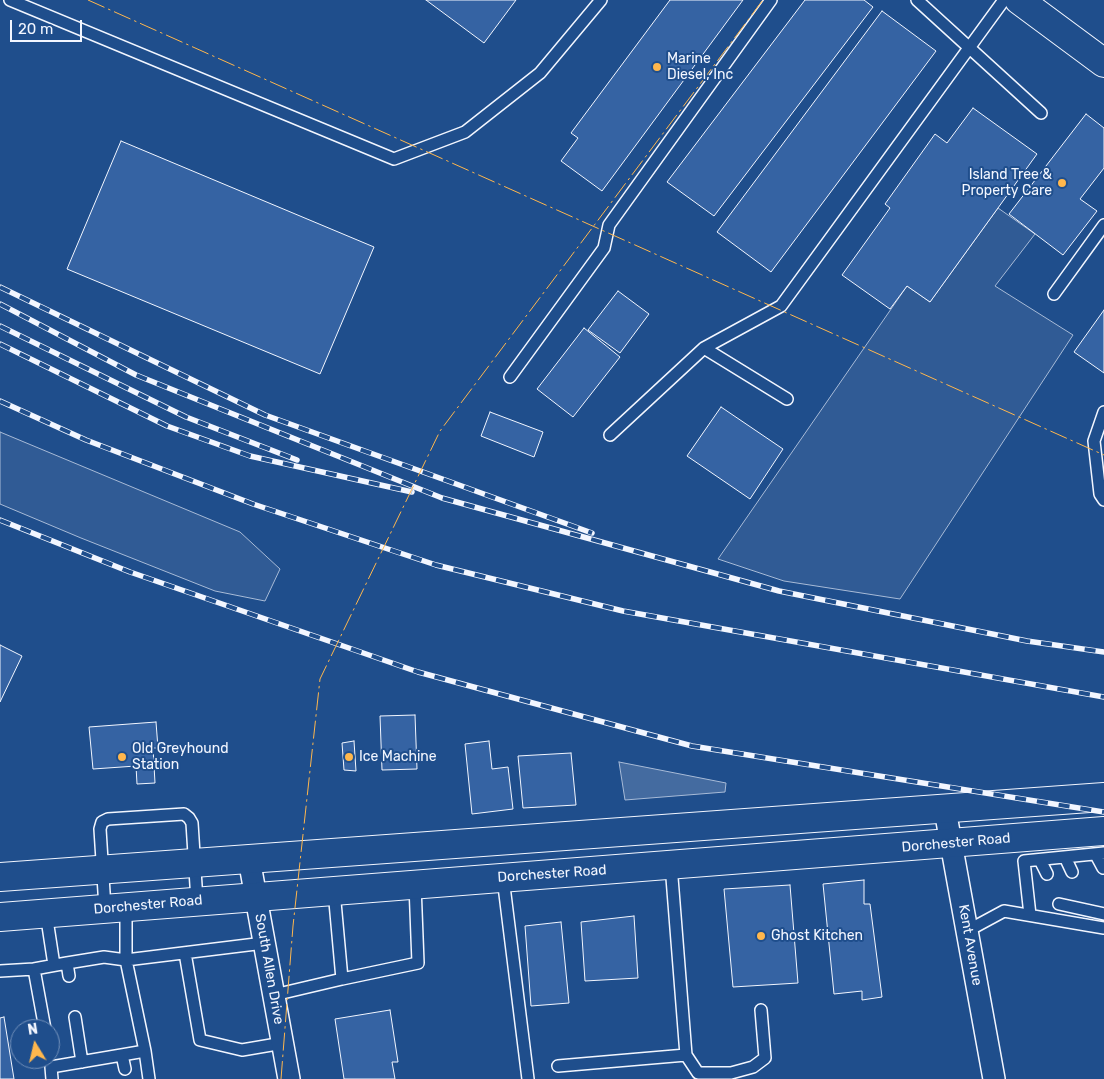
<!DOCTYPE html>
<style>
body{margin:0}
#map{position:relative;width:1104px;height:1079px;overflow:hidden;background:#1f4e8c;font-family:Rubik,sans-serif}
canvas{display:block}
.north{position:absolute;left:10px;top:1019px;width:50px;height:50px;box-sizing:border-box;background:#1f4e8c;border:1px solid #7391ba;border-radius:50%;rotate:351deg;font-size:14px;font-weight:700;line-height:20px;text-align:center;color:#f2f6ff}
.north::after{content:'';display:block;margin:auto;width:18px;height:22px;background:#ffb74d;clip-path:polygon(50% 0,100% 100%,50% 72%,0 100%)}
.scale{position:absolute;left:10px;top:20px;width:72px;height:22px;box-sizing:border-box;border:2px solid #f2f6ff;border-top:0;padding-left:6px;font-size:15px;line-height:18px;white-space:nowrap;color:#f2f6ff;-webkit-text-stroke:4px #1f4e8c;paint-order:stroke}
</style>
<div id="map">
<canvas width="1104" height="1079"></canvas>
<div class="north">N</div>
<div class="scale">20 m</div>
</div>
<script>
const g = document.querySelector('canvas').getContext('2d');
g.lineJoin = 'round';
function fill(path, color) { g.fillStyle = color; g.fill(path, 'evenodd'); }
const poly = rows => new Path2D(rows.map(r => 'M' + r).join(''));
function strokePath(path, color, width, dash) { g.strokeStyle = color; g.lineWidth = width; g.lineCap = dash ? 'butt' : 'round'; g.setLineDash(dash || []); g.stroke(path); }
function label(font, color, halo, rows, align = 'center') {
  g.font = font + ' Rubik,sans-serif'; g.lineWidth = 4; g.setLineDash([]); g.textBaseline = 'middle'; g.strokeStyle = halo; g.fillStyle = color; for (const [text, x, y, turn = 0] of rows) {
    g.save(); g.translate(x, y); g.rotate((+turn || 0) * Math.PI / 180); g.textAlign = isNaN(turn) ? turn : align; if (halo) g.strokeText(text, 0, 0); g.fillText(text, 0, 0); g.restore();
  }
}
const green = poly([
 [998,208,1035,234,995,286,1073,335,900,599,784,581,718,559,907,286,930,302,998,208],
 [0,432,240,532,280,569,265,601,215,591,81,538,0,504,0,432]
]);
fill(green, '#305b95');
strokePath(green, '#a8bbd7', 1);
const water = poly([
 [619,762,726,783,725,792,625,800,619,762]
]);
fill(water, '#446ba0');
strokePath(water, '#a8bbd7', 1);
const building = poly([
 [426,0,516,0,484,43,426,0],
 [670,0,743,0,602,191,561,161,578,138,571,133,670,0],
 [805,0,864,0,873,7,714,216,667,182,805,0],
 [882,11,936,51,771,272,717,232,882,11],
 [973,108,1037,154,930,302,907,286,890,309,842,275,890,208,885,204,935,134,947,143,973,108],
 [1086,114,1104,128,1104,168,1080,199,1097,211,1063,255,1009,214,1086,114],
 [121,141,374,247,320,374,67,269,121,141],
 [618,291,649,314,620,353,588,330,618,291],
 [1104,310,1104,373,1074,352,1104,310],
 [584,328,620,357,573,417,537,389,584,328],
 [721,407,783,449,750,499,687,456,721,407],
 [490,412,543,432,534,457,481,436,490,412],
 [0,645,22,656,0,702,0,645],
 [415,715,417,769,382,770,380,716,415,715],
 [156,722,158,748,153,748,155,783,137,784,136,766,93,769,89,727,156,722],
 [354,741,356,771,344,770,342,743,354,741],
 [489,741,492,769,508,767,513,809,472,814,465,744,489,741],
 [571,753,576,805,523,808,518,756,571,753],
 [864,880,864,904,870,904,882,997,862,1000,862,991,834,994,823,884,864,880],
 [790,885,798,983,733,987,724,889,790,885],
 [634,916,638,978,585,981,581,922,634,916],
 [561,922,569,1003,531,1006,525,926,561,922],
 [390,1010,398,1062,392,1062,395,1079,344,1079,335,1019,390,1010],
 [4,1017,14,1079,0,1079,0,1018,4,1017]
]);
fill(building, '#3563a3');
strokePath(building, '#f2f6ff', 1);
const lane = poly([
 [10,0,394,159,465,132,540,73,601,0],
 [917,0,1041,113],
 [1054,294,1104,225],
 [704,348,787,399],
 [510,377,604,248,609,225,771,0],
 [1104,412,1094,441,1100,494,1104,500],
 [610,435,704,348,781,306,1004,0],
 [1096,855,1103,868],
 [1065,857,1072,872],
 [1040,860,1047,874],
 [671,865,686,1055,698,1073,731,1073,753,1067,765,1058,761,1010],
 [503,878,528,1079],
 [1059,904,1104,914],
 [105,908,100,829,102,822,108,819,184,814,189,818,192,823,197,901],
 [46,913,54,965],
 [1030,915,1024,861,1104,853],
 [967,931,1004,911,1104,928],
 [185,953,200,1040,242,1050,283,1043],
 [67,963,104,957,126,960,264,943],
 [34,969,67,963,69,976],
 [0,971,34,969,45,1029],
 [342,979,418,963,415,885],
 [274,995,342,979,334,891],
 [75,1017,82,1062],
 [145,1051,149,1079],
 [122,1055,125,1069],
 [558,1066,686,1055],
 [52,1079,51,1067,145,1051,126,960,126,907]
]);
const street = poly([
 [945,810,994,1079],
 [249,859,289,1079]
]);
const secondary = poly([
 [1019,0,1104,63],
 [0,877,1104,797],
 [0,917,1104,831]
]);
strokePath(lane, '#f2f6ff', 14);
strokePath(street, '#f2f6ff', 24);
strokePath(secondary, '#f2f6ff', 30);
strokePath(lane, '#1f4e8c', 11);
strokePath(street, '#1f4e8c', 21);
strokePath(secondary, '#1f4e8c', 28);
const rail = poly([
 [0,287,265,415,592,533],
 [0,304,136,375,442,498,779,591,1027,641,1104,652],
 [0,326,186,417,297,460],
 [0,344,167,426,250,456,412,492],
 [0,401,86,440,253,504,436,565,623,611,1104,697],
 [0,520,130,572,418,672,692,746,1104,812]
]);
strokePath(rail, '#f2f6ff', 5.5);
strokePath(rail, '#1f4e8c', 4, [11]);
strokePath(poly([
 [88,0,1104,455],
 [281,1079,293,926,320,679,440,431,763,0]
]), '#ffb74d', 1, [18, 4, 2.5, 4]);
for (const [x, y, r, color] of [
 [657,67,5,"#ffb74d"],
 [1062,183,5,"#ffb74d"],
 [122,757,5,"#ffb74d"],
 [349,757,5,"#ffb74d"],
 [761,936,5,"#ffb74d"]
]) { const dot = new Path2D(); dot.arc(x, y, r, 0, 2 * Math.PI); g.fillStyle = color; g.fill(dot); strokePath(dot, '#1f4e8c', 2); }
label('14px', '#f2f6ff', '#1f4e8c', [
 ["Marine",667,59],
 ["Diesel, Inc",667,75],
 ["Island Tree &",1052,175,"right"],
 ["Property Care",1052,191,"right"],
 ["Old Greyhound",132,749],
 ["Station",132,765],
 ["Ice Machine",359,757],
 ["Ghost Kitchen",771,936]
], 'left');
label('14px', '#f2f6ff', '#1f4e8c', [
 ["Dorchester Road",956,843,-5],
 ["Dorchester Road",552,874,-4],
 ["Dorchester Road",148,905,-5],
 ["Kent Avenue",970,945,80],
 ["South Allen Drive",269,969,80]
]);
</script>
